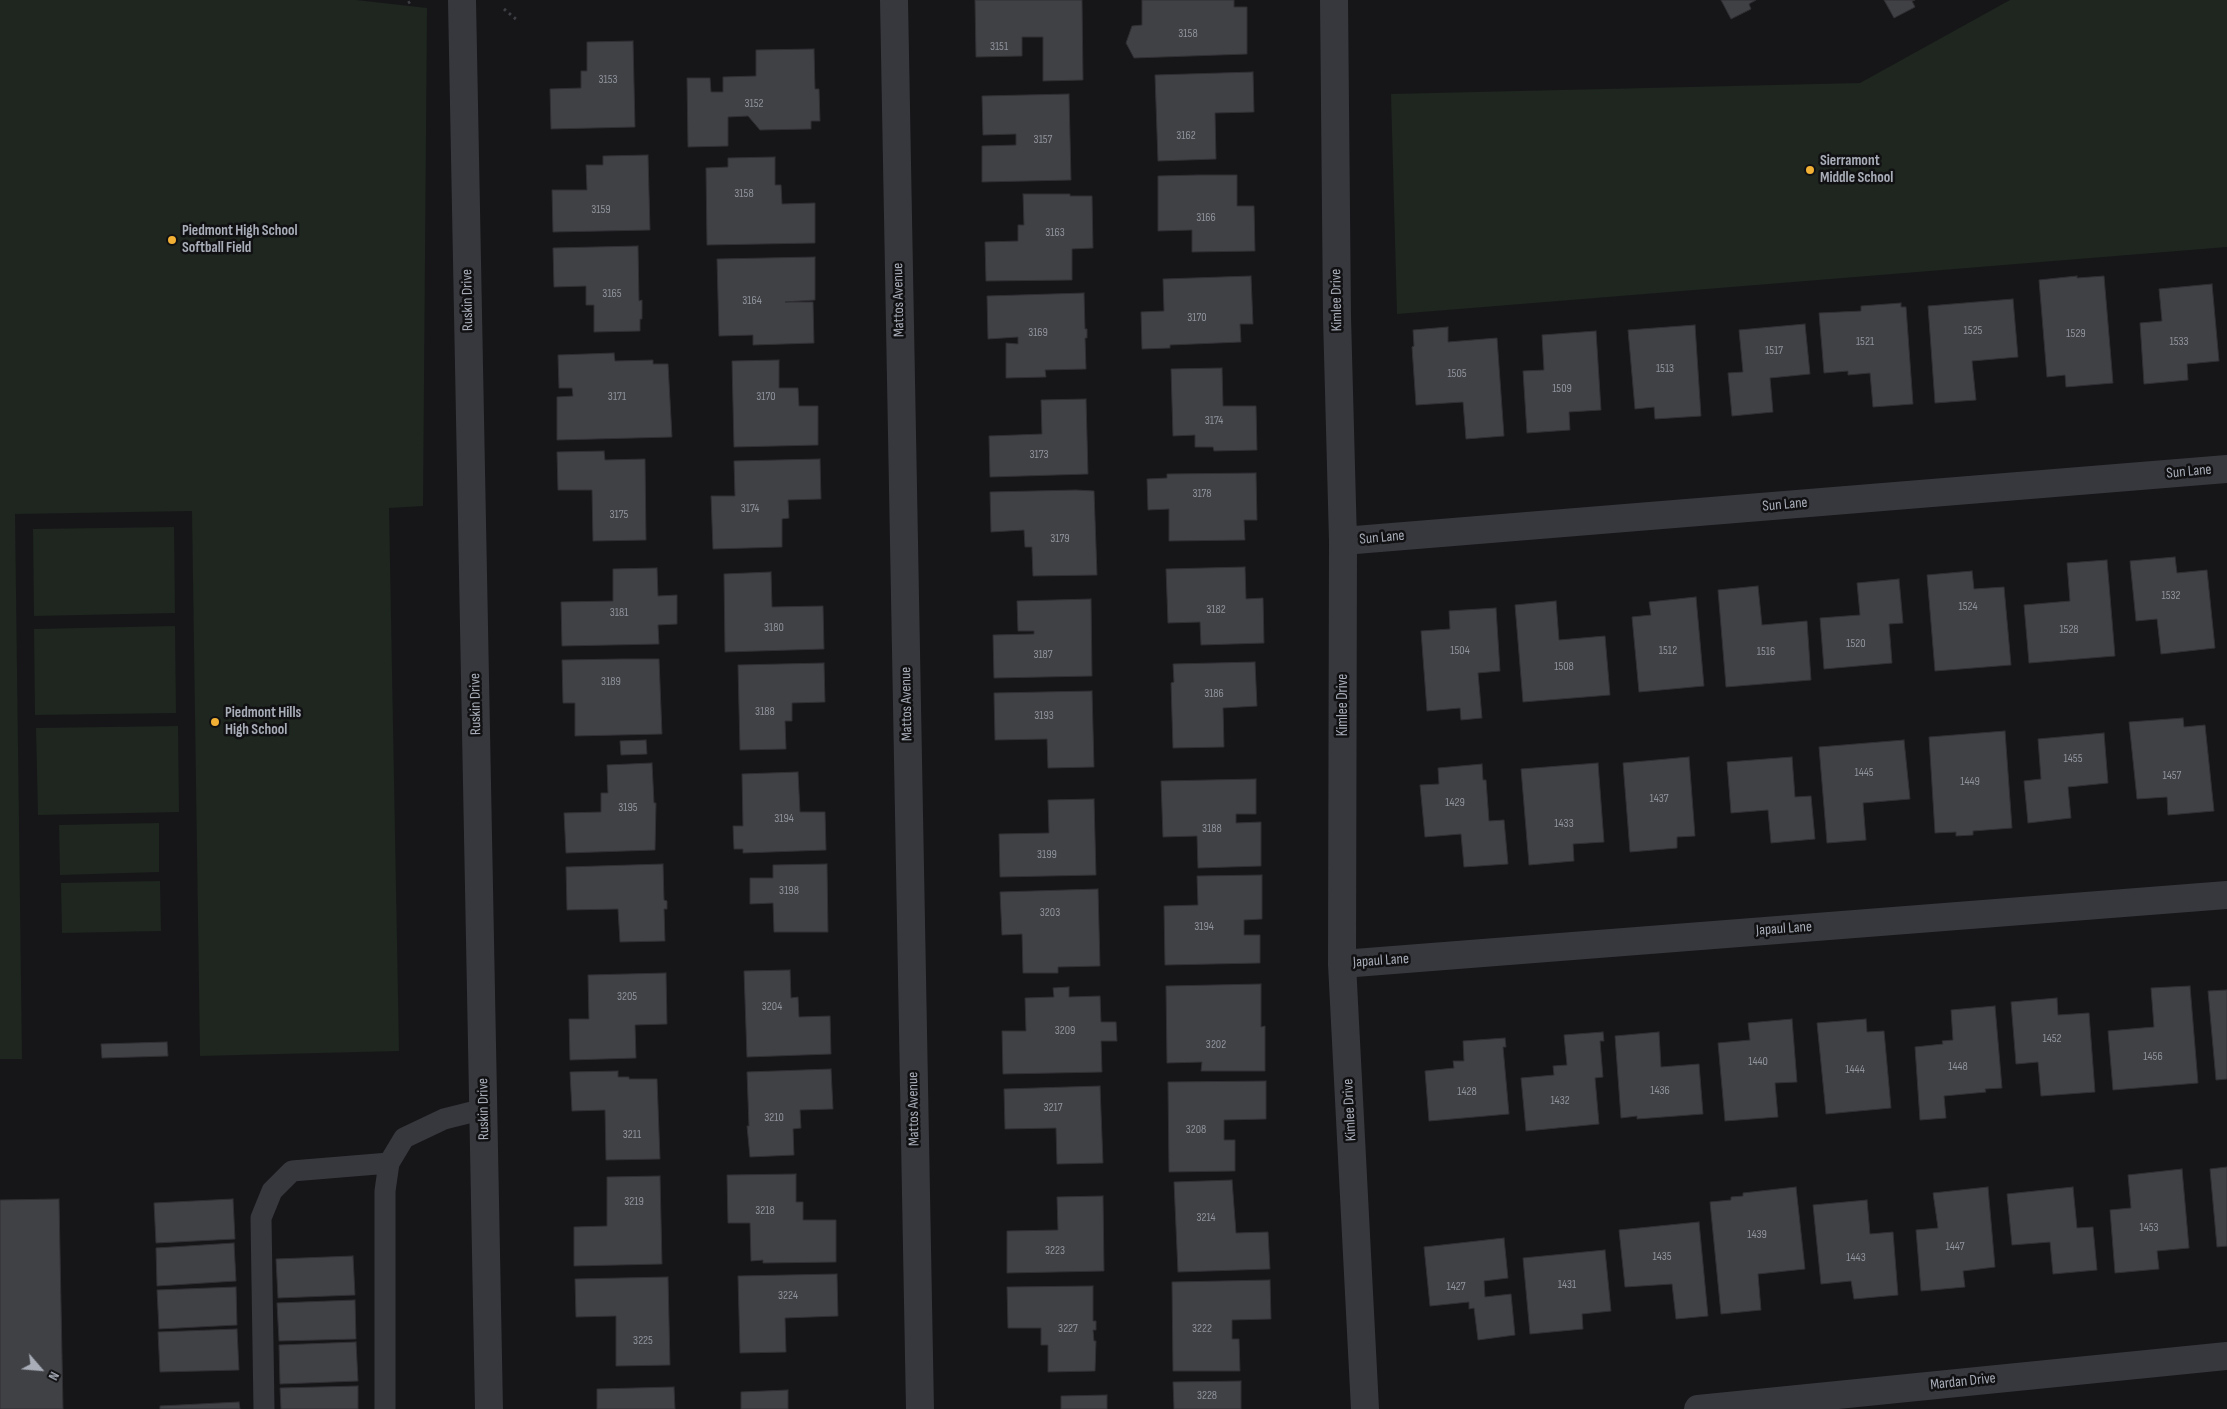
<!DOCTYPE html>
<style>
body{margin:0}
#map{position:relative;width:2227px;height:1409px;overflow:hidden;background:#161618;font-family:"Sofia Sans Condensed",sans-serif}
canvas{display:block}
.north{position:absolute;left:15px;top:1344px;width:50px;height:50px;-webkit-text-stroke:4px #111113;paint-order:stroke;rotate:117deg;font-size:14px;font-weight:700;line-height:20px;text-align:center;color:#a8adb8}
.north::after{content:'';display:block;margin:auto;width:18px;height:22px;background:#a8adb8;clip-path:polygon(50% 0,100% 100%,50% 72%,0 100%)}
</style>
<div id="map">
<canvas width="2227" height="1409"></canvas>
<div class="north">N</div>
</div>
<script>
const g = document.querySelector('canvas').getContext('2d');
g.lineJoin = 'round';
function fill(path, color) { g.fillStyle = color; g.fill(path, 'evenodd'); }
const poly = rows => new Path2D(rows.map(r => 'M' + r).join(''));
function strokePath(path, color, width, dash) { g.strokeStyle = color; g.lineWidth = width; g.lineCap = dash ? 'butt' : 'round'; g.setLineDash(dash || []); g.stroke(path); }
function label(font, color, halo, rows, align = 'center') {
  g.font = font + ' "Sofia Sans Condensed",sans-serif'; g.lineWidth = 5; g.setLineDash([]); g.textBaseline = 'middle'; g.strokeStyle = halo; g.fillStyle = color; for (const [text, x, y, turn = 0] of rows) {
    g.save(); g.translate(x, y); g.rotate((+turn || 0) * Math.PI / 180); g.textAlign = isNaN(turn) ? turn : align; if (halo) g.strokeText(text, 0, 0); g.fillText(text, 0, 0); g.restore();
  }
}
fill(poly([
 [0,0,356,0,427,8,423,506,389,508,399,1051,200,1056,192,511,15,514,22,1059,0,1059],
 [2010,0,2227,0,2227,247,1397,314,1391,94,1860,83],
 [174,527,175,613,34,616,33,529],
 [175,626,176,713,35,715,34,629],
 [178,726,179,812,38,815,36,728],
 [159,823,159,872,60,875,59,825],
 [160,881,161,931,62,933,61,883]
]), '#1e261f');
const building = poly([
 [975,0,1082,0,1083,80,1043,81,1043,37,1022,37,1022,56,976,57,975,0],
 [1142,0,1234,0,1234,7,1247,7,1247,54,1134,58,1126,43,1132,26,1142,25,1142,0],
 [1721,0,1756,0,1749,4,1751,9,1731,19,1721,0],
 [1884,0,1915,0,1912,1,1915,7,1894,18,1884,0],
 [633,41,635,127,551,129,550,89,581,88,581,71,587,71,587,42,633,41],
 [814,49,815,89,819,89,820,121,811,121,811,129,760,130,748,116,728,117,728,146,688,147,687,78,710,78,711,92,723,92,723,77,756,76,756,50,814,49],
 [1253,72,1254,112,1215,113,1216,159,1158,161,1155,75,1253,72],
 [1069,94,1071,180,982,182,982,146,1016,145,1016,134,983,135,982,96,1069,94],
 [648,155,650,230,553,232,552,190,587,190,586,165,603,165,603,156,648,155],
 [775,157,775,185,781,185,782,204,815,203,815,243,707,245,706,168,728,167,728,158,775,157],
 [1197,175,1237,175,1237,206,1254,206,1255,251,1192,252,1192,230,1158,231,1158,176,1197,175],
 [1023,194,1070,194,1070,196,1092,196,1093,248,1072,249,1072,280,986,281,985,242,1018,241,1018,225,1024,225,1023,194],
 [638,246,639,301,642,300,642,319,640,319,640,331,594,332,594,305,586,305,586,286,554,287,553,248,638,246],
 [815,257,815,300,785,302,813,302,814,343,753,345,753,335,719,336,717,259,815,257],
 [1251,276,1253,324,1240,324,1241,342,1170,345,1170,348,1142,349,1141,312,1164,311,1163,279,1251,276],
 [2077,276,2077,278,2104,276,2113,383,2066,387,2065,375,2047,377,2039,280,2077,276],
 [2212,284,2219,361,2187,364,2188,380,2144,384,2140,323,2162,321,2159,289,2212,284],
 [1084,293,1085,329,1087,329,1087,338,1085,338,1086,369,1045,370,1046,377,1006,378,1006,343,1018,344,1018,337,988,339,987,296,1084,293],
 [2013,299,2018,357,1972,361,1976,400,1935,403,1928,306,2013,299],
 [1901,303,1901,307,1906,307,1913,404,1873,407,1870,373,1848,375,1848,371,1824,373,1819,313,1861,311,1861,306,1901,303],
 [1805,324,1810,374,1770,378,1773,412,1732,416,1728,373,1743,372,1739,330,1805,324],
 [1695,325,1701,416,1655,419,1654,407,1635,409,1628,330,1695,325],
 [1448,327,1448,342,1497,338,1504,436,1466,439,1463,402,1416,405,1412,347,1414,346,1413,330,1448,327],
 [1596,331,1601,410,1569,412,1570,430,1527,433,1523,371,1544,370,1542,335,1596,331],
 [614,353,615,361,653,360,653,364,668,364,672,437,557,440,557,397,573,396,572,388,559,388,558,355,614,353],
 [779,360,779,388,798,388,799,406,818,406,818,445,734,447,732,361,779,360],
 [1222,368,1223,406,1256,406,1257,450,1214,451,1213,447,1195,447,1195,435,1173,436,1171,369,1222,368],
 [1086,399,1088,474,990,477,989,436,1042,434,1041,400,1086,399],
 [604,451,605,460,645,459,646,540,593,541,592,490,558,490,557,452,604,451],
 [820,459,821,499,788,500,789,518,782,519,782,547,713,549,711,496,735,496,734,461,820,459],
 [1256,473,1257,520,1244,520,1245,540,1169,541,1169,509,1148,510,1147,479,1167,478,1167,474,1256,473],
 [1076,490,1094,491,1097,575,1033,576,1032,550,1032,547,1025,547,1024,530,991,532,990,492,1076,490],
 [2175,557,2177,573,2207,570,2215,648,2161,654,2157,619,2136,621,2130,561,2175,557],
 [2107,560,2115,656,2029,663,2024,605,2070,601,2067,563,2107,560],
 [1245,567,1246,599,1263,598,1264,643,1201,645,1200,622,1168,623,1166,569,1245,567],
 [657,568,658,596,677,595,677,624,658,625,659,644,562,646,561,602,613,601,613,569,657,568],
 [1972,571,1974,589,2004,587,2011,665,1935,671,1927,575,1972,571],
 [771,572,772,607,823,606,824,649,725,652,724,574,771,572],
 [1899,579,1903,623,1889,624,1892,663,1824,669,1820,618,1860,615,1857,583,1899,579],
 [1758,586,1762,625,1807,621,1811,680,1726,687,1718,590,1758,586],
 [1696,597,1704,686,1639,692,1632,617,1651,615,1649,602,1696,597],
 [1091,599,1092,676,994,678,993,635,1034,634,1034,631,1018,631,1017,601,1091,599],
 [1556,601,1559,640,1605,636,1610,695,1523,702,1515,605,1556,601],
 [1496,608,1500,671,1478,673,1482,718,1461,720,1460,708,1427,711,1421,631,1450,629,1449,611,1496,608],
 [621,659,659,659,662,734,575,736,575,703,563,703,562,660,621,659],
 [1255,662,1257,706,1223,708,1224,747,1173,748,1171,683,1174,682,1173,664,1255,662],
 [824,663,825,702,792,703,792,721,785,721,786,749,740,750,738,665,824,663],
 [1092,691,1094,767,1048,768,1047,739,995,740,994,693,1092,691],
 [2183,718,2184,727,2205,725,2214,811,2168,815,2167,797,2137,799,2129,722,2183,718],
 [2005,731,2012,828,1973,831,1973,835,1956,836,1956,832,1935,833,1929,737,2005,731],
 [2104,733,2108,783,2068,787,2071,818,2028,823,2024,781,2041,779,2038,739,2104,733],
 [646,740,647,754,621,755,620,741,646,740],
 [1904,740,1910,799,1863,803,1866,840,1827,843,1819,747,1904,740],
 [1689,757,1695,836,1677,837,1677,848,1630,852,1623,763,1689,757],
 [1792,757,1795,797,1811,796,1815,839,1771,843,1768,810,1731,813,1727,762,1792,757],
 [652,763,654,803,656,803,655,850,566,853,564,813,601,812,601,793,608,793,607,765,652,763],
 [1598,763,1604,842,1573,844,1574,861,1529,865,1521,769,1598,763],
 [1482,764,1483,780,1486,780,1489,821,1504,820,1508,864,1464,867,1461,834,1425,837,1420,785,1439,784,1438,768,1482,764],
 [798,772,800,812,825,812,826,850,743,853,743,849,734,849,733,826,743,826,742,774,798,772],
 [1256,779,1256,814,1236,814,1236,823,1261,822,1261,866,1198,868,1197,836,1163,837,1161,781,1256,779],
 [1094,799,1096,875,1000,877,999,834,1049,833,1048,800,1094,799],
 [663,864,664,900,667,901,667,909,664,909,665,941,620,942,618,909,567,910,566,867,663,864],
 [827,864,828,932,774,932,773,903,750,904,750,878,773,878,773,865,827,864],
 [1262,875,1262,919,1244,920,1244,935,1260,935,1260,963,1165,965,1164,906,1198,905,1197,876,1262,875],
 [1098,889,1100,966,1058,967,1058,973,1023,973,1022,934,1002,935,1000,892,1098,889],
 [790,970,791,998,798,997,799,1017,830,1016,831,1054,747,1057,744,971,790,970],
 [666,973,667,1024,635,1025,636,1058,570,1060,569,1019,589,1019,588,975,666,973],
 [1261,984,1261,1027,1265,1026,1265,1071,1201,1071,1202,1062,1167,1063,1166,986,1261,984],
 [2190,986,2198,1083,2113,1090,2108,1031,2154,1027,2151,988,2190,986],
 [1069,987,1069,997,1100,996,1101,1022,1116,1022,1117,1041,1101,1041,1102,1072,1003,1074,1002,1031,1026,1031,1025,998,1054,997,1053,988,1069,987],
 [2227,990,2227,1079,2216,1080,2208,991,2227,990],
 [2057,998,2058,1015,2089,1013,2095,1092,2041,1096,2038,1062,2016,1064,2011,1002,2057,998],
 [1995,1006,2002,1088,1985,1089,1986,1092,1944,1096,1946,1118,1920,1120,1915,1047,1943,1044,1942,1041,1953,1040,1951,1010,1995,1006],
 [1792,1019,1797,1082,1775,1083,1778,1117,1725,1121,1718,1043,1750,1040,1748,1023,1792,1019],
 [1866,1019,1867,1032,1884,1031,1891,1108,1826,1114,1817,1023,1866,1019],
 [1603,1032,1604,1041,1600,1041,1603,1077,1595,1078,1599,1124,1526,1131,1521,1078,1554,1075,1553,1066,1567,1065,1564,1035,1603,1032],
 [1659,1032,1661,1067,1699,1064,1703,1114,1637,1119,1637,1116,1621,1118,1615,1036,1659,1032],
 [1505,1038,1506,1047,1503,1047,1509,1114,1429,1121,1425,1071,1454,1068,1453,1061,1464,1061,1463,1041,1505,1038],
 [167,1042,168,1056,102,1058,101,1044,167,1042],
 [831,1069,833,1109,800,1110,801,1128,793,1129,794,1155,750,1157,747,1126,749,1126,747,1072,831,1069],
 [618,1071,618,1077,629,1077,629,1079,657,1079,660,1159,606,1160,605,1110,572,1111,570,1072,618,1071],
 [1266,1081,1266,1119,1224,1120,1224,1140,1235,1140,1235,1171,1169,1172,1168,1082,1266,1081],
 [1100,1086,1103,1163,1057,1164,1056,1128,1005,1129,1004,1089,1100,1086],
 [2227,1167,2227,1246,2217,1247,2210,1169,2227,1167],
 [2182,1169,2189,1248,2157,1251,2159,1269,2115,1273,2110,1210,2131,1208,2128,1175,2182,1169],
 [796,1174,796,1202,803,1202,803,1220,836,1220,836,1262,763,1263,763,1260,751,1261,750,1223,728,1223,727,1175,796,1174],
 [660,1176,662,1264,574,1266,574,1227,607,1226,607,1177,660,1176],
 [1232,1180,1236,1233,1268,1232,1270,1269,1178,1272,1174,1182,1232,1180],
 [1796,1187,1805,1269,1758,1274,1761,1310,1721,1314,1710,1202,1731,1200,1731,1197,1743,1196,1743,1193,1796,1187],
 [1988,1187,1995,1267,1963,1271,1965,1287,1921,1291,1916,1230,1938,1228,1933,1193,1988,1187],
 [2073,1187,2077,1228,2093,1227,2097,1270,2053,1274,2050,1242,2012,1245,2007,1194,2073,1187],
 [1103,1196,1104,1271,1007,1273,1007,1231,1058,1230,1057,1197,1103,1196],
 [59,1199,63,1409,0,1409,0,1200,59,1199],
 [233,1199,235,1239,156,1243,154,1203,233,1199],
 [1867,1200,1870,1234,1893,1232,1898,1295,1854,1299,1851,1281,1821,1284,1813,1205,1867,1200],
 [1699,1222,1708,1316,1676,1319,1672,1284,1625,1287,1619,1230,1699,1222],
 [1504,1238,1508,1278,1484,1281,1485,1297,1511,1294,1515,1335,1478,1340,1474,1308,1469,1309,1469,1302,1430,1306,1424,1247,1504,1238],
 [234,1243,236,1281,157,1286,156,1248,234,1243],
 [1605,1250,1611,1311,1582,1314,1583,1329,1530,1334,1523,1258,1605,1250],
 [353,1256,355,1295,278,1298,276,1259,353,1256],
 [837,1274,838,1316,785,1318,786,1352,740,1353,738,1276,837,1274],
 [668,1277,670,1365,616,1366,616,1316,576,1317,575,1279,668,1277],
 [1270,1280,1271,1319,1232,1320,1232,1339,1239,1339,1240,1371,1173,1371,1172,1282,1270,1280],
 [1093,1286,1093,1321,1096,1321,1096,1330,1093,1330,1094,1341,1096,1341,1095,1371,1048,1372,1048,1345,1041,1345,1041,1328,1008,1328,1007,1287,1093,1286],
 [236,1287,237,1325,159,1329,157,1290,236,1287],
 [355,1300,356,1339,279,1341,277,1303,355,1300],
 [237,1329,239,1370,160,1372,158,1332,237,1329],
 [356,1342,358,1381,280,1384,279,1345,356,1342],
 [1241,1381,1241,1409,1174,1409,1173,1382,1241,1381],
 [358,1386,358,1409,281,1409,280,1388,358,1386],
 [674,1387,675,1409,597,1409,597,1389,674,1387],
 [788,1390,788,1409,741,1409,741,1392,788,1390],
 [1107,1395,1107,1409,1061,1409,1061,1396,1107,1395],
 [239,1402,240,1409,160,1409,160,1406,239,1402]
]);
fill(building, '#404145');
strokePath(building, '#303034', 1);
strokePath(poly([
 [408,3,413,0],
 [504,9,517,20]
]), '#3d3f44', 3, [2.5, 4]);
strokePath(poly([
 [264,1409,261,1218,272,1191,292,1171,389,1163],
 [385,1409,385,1191,389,1163,404,1138,444,1119,484,1109]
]), '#37383d', 21);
strokePath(poly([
 [462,0,489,1409],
 [894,0,920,1409],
 [1334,0,1337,317,1343,541,1342,964,1365,1409],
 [1343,541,2227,469],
 [1342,964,2227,895],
 [1698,1409,2227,1356]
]), '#37383d', 28);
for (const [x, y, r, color] of [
 [1810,170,5,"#f2b134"],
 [172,240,5,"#f2b134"],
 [215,722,5,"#f2b134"]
]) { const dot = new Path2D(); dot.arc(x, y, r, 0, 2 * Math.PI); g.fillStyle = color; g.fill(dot); strokePath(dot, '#111113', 2); }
label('12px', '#8e929b', null, [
 ["3158",1188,34],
 ["3151",999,47],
 ["3153",608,80],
 ["3152",754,104],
 ["3162",1186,136],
 ["3157",1043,140],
 ["3158",744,194],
 ["3159",601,210],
 ["3166",1206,218],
 ["3163",1055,233],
 ["3165",612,294],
 ["3164",752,301],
 ["3170",1197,318],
 ["1525",1973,331],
 ["3169",1038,333],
 ["1529",2076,334],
 ["1521",1865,342],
 ["1533",2179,342],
 ["1517",1774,351],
 ["1513",1665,369],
 ["1505",1457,374],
 ["1509",1562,389],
 ["3171",617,397],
 ["3170",766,397],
 ["3174",1214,421],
 ["3173",1039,455],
 ["3178",1202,494],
 ["3174",750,509],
 ["3175",619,515],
 ["3179",1060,539],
 ["1532",2171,596],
 ["1524",1968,607],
 ["3182",1216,610],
 ["3181",619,613],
 ["3180",774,628],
 ["1528",2069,630],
 ["1520",1856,644],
 ["1504",1460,651],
 ["1512",1668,651],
 ["1516",1766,652],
 ["3187",1043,655],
 ["1508",1564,667],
 ["3189",611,682],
 ["3186",1214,694],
 ["3188",765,712],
 ["3193",1044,716],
 ["1455",2073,759],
 ["1445",1864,773],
 ["1457",2172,776],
 ["1449",1970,782],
 ["1437",1659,799],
 ["1429",1455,803],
 ["3195",628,808],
 ["3194",784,819],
 ["1433",1564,824],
 ["3188",1212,829],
 ["3199",1047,855],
 ["3198",789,891],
 ["3203",1050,913],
 ["3194",1204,927],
 ["3205",627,997],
 ["3204",772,1007],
 ["3209",1065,1031],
 ["1452",2052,1039],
 ["3202",1216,1045],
 ["1456",2153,1057],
 ["1440",1758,1062],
 ["1448",1958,1067],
 ["1444",1855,1070],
 ["1436",1660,1091],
 ["1428",1467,1092],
 ["1432",1560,1101],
 ["3217",1053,1108],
 ["3210",774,1118],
 ["3208",1196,1130],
 ["3211",632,1135],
 ["3219",634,1202],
 ["3218",765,1211],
 ["3214",1206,1218],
 ["1453",2149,1228],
 ["1439",1757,1235],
 ["1447",1955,1247],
 ["3223",1055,1251],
 ["1435",1662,1257],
 ["1443",1856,1258],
 ["1431",1567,1285],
 ["1427",1456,1287],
 ["3224",788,1296],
 ["3227",1068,1329],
 ["3222",1202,1329],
 ["3225",643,1341],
 ["3228",1207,1396]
]);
label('bold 15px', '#a8adb8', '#111113', [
 ["Sierramont",1820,161],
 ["Middle School",1820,178],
 ["Piedmont High School",182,231],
 ["Softball Field",182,248],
 ["Piedmont Hills",225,713],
 ["High School",225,730]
], 'left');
label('15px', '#a8adb8', '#111113', [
 ["Ruskin Drive",468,300,-91],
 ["Mattos Avenue",899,300,-91],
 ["Kimlee Drive",1337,300,-91],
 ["Sun Lane",2189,472,-5],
 ["Sun Lane",1785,505,-5],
 ["Sun Lane",1382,538,-5],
 ["Ruskin Drive",476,704,-91],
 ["Mattos Avenue",907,704,-91],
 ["Kimlee Drive",1343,705,-90],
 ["Japaul Lane",1784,929,-4],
 ["Japaul Lane",1381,961,-4],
 ["Ruskin Drive",484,1109,-91],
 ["Mattos Avenue",914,1109,-91],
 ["Kimlee Drive",1350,1110,-93],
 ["Mardan Drive",1963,1382,-6]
]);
</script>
